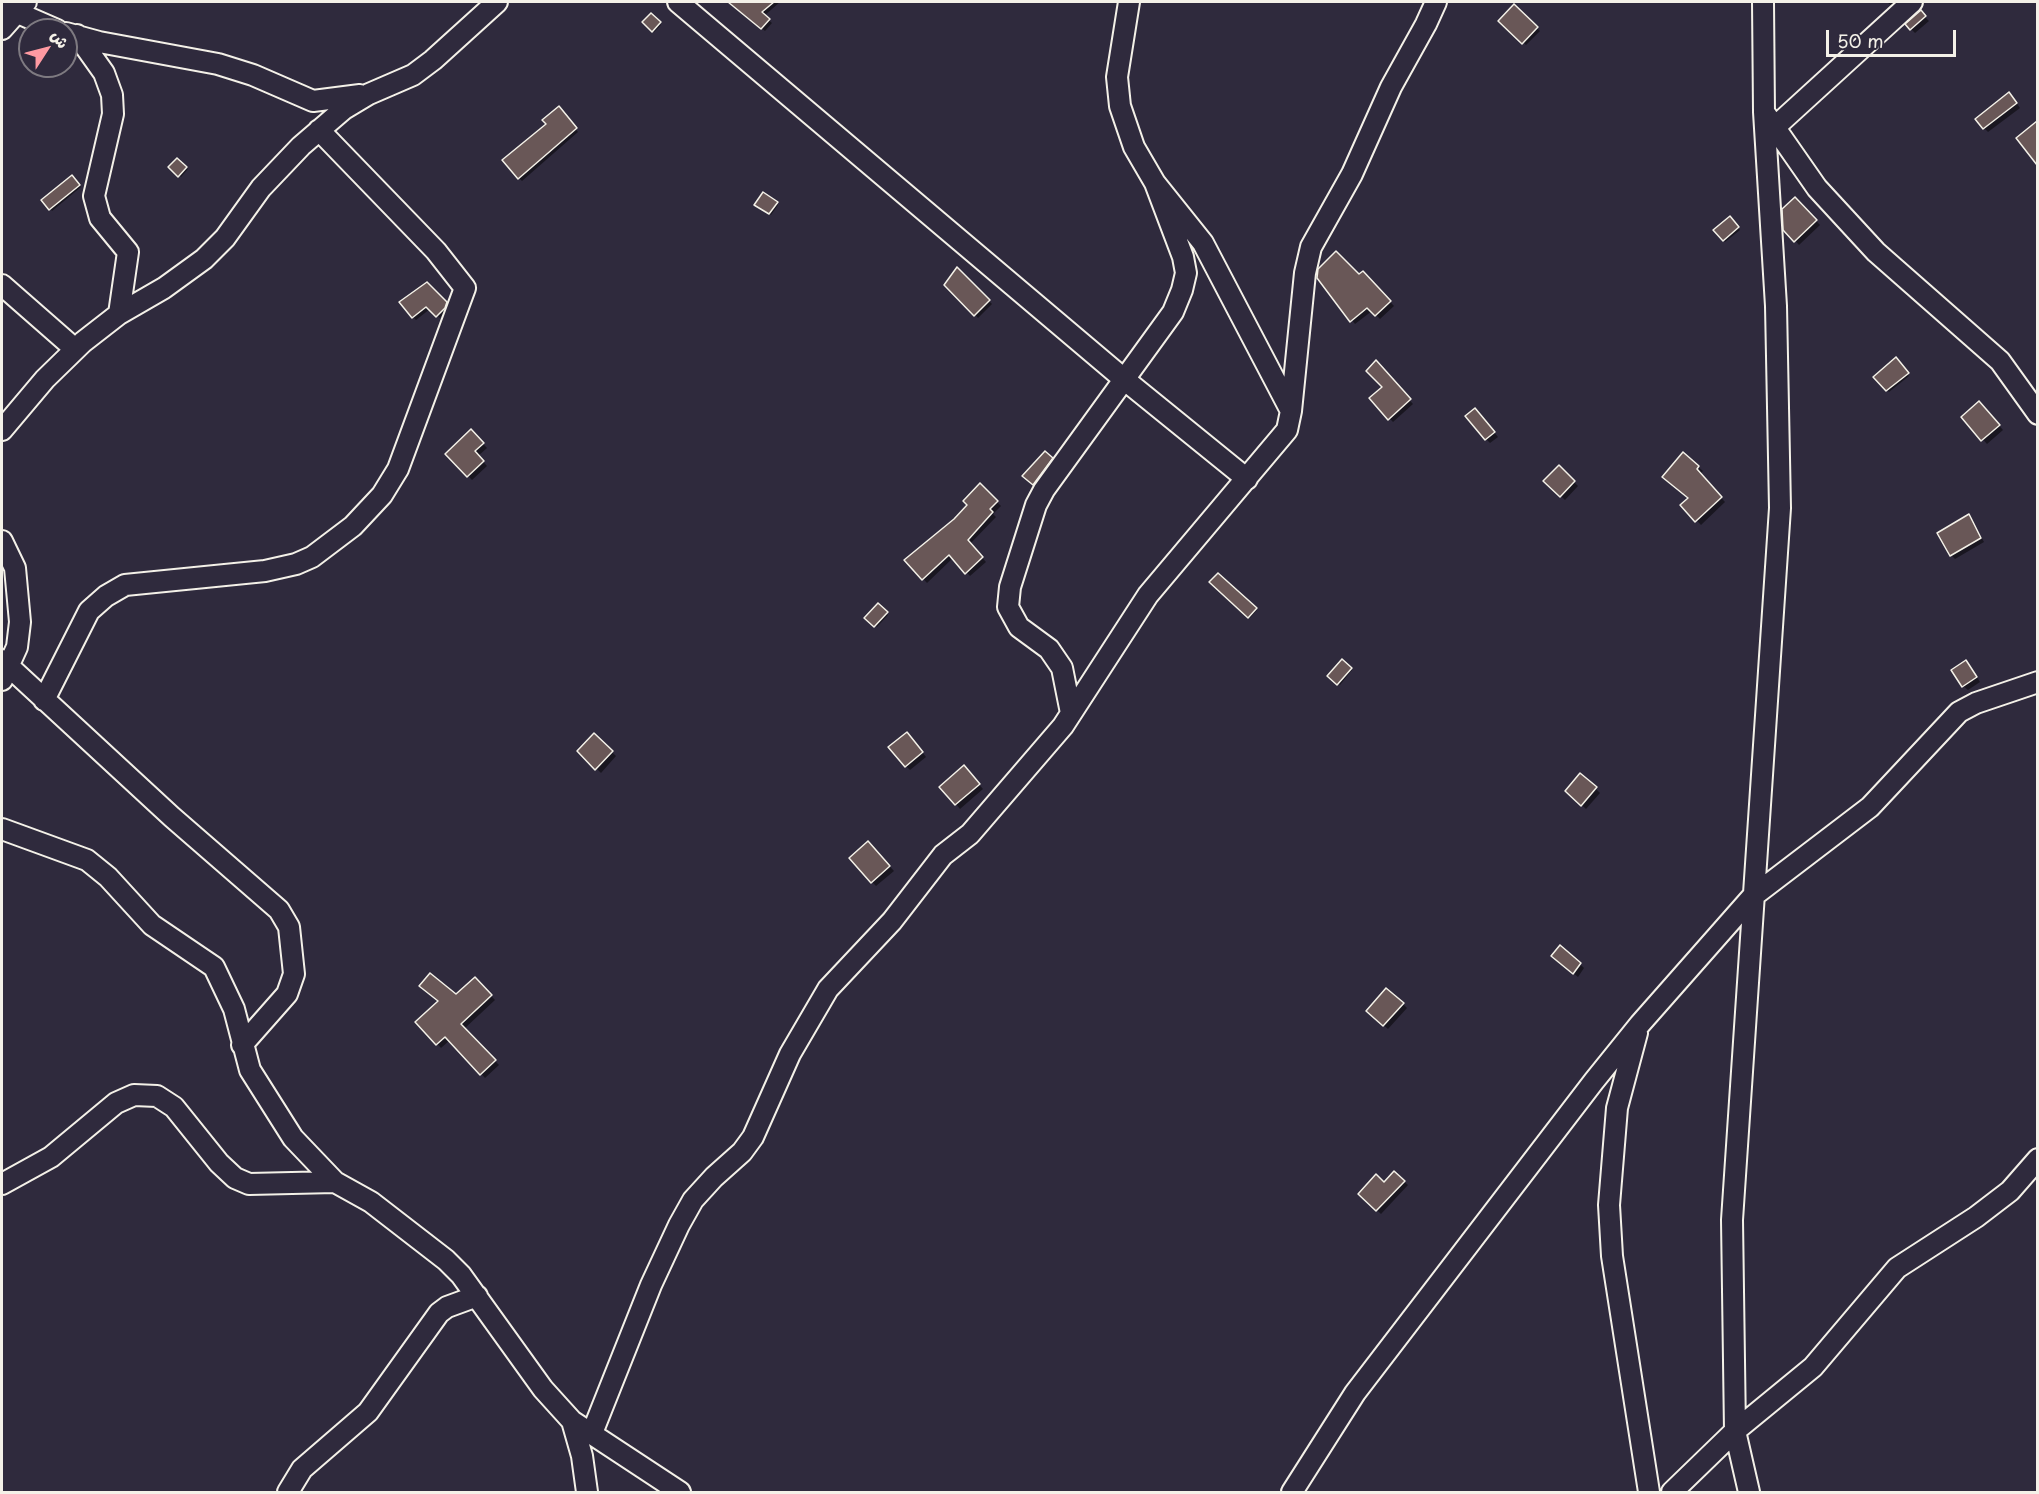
<!DOCTYPE html>
<meta charset="utf-8">
<style>
body{margin:0}
#map{position:relative;width:2039px;height:1494px;overflow:hidden;background:#2f2a3d;font-family:"Playpen Sans","Playpen Sans Arabic",sans-serif}
canvas{display:block}
.frame{position:absolute;inset:0;border:3px solid #f4f1e8;pointer-events:none}
.north{position:absolute;left:18px;top:18px;width:60px;height:60px;box-sizing:border-box;background:#2f2a3d;border:2px solid #7e7a81;border-radius:50%;rotate:54deg;font-size:16px;font-weight:700;line-height:24px;text-align:center;color:#f4f1e8}
.north::after{content:'';display:block;margin:auto;width:21px;height:27px;background:#ff9aa2;clip-path:polygon(50% 0,100% 100%,50% 72%,0 100%)}
.scale{position:absolute;left:1826px;top:30px;width:130px;height:27px;box-sizing:border-box;border:3px solid #f4f1e8;border-top:0;padding-left:8px;font-size:18px;line-height:21px;white-space:nowrap;color:#f4f1e8;-webkit-text-stroke:4px #2f2a3d;paint-order:stroke}
</style>
<div id="map">
<canvas width="2039" height="1494"></canvas>
<div class="frame"></div>
<div class="north">ش</div>
<div class="scale">50 m</div>
</div>
<script>
const g = document.querySelector('canvas').getContext('2d');
g.lineJoin = 'round';
function fill(path, color) { g.fillStyle = color; g.fill(path, 'evenodd'); }
const poly = rows => new Path2D(rows.map(r => 'M' + r).join(''));
function strokePath(path, color, width, dash) { g.strokeStyle = color; g.lineWidth = width; g.lineCap = dash ? 'butt' : 'round'; g.setLineDash(dash || []); g.stroke(path); }
fill(poly([
 [740,2,780,2,764,16,772,23,765,31,736,6],
 [1887,2,1904,2,1895,9],
 [1514,6,1540,31,1526,45,1500,21],
 [1920,12,1929,21,1915,33,1907,25],
 [651,15,661,25,654,32,644,22],
 [2013,98,2020,108,1988,132,1984,128],
 [562,111,578,132,522,181,519,178,548,124],
 [2038,123,2038,163,2018,138],
 [177,160,188,169,181,177,170,167],
 [72,177,81,187,52,211,43,200],
 [1795,199,1820,225,1799,245,1785,229],
 [777,203,778,205,771,215,758,206],
 [1730,218,1740,230,1725,242,1716,230],
 [957,269,992,304,978,318,946,284],
 [1363,273,1394,306,1380,319,1372,311,1355,324,1318,278,1359,276],
 [427,284,449,306,440,318,430,309,416,320,413,317],
 [1896,359,1909,376,1889,392,1875,377],
 [1376,363,1413,404,1393,422,1371,399,1384,387],
 [1983,407,2003,430,1987,444,1963,417],
 [1479,414,1498,437,1490,443,1486,439],
 [471,431,487,448,478,456,487,466,472,480,447,454],
 [1045,453,1056,463,1038,488,1024,476],
 [1683,454,1703,471,1700,474,1725,502,1701,525,1682,505,1689,498],
 [1559,467,1578,486,1565,500,1545,481],
 [980,485,1001,506,993,514,996,517,970,544,986,562,970,576,953,558,927,583,906,560,955,520,969,505],
 [1972,520,1984,542,1955,559,1951,555],
 [1218,575,1257,610,1250,618,1211,582],
 [878,605,888,615,877,627,867,618],
 [1342,661,1352,670,1340,685,1329,676],
 [1970,666,1980,682,1968,690,1963,686],
 [594,735,616,756,601,773,579,751],
 [911,738,926,757,910,770,906,766],
 [968,772,983,789,960,809,956,804],
 [1596,789,1600,793,1586,809,1571,795],
 [872,847,894,871,876,886,872,882],
 [1557,960,1580,964,1584,968,1578,977],
 [475,979,495,1000,464,1029,499,1065,485,1078,450,1040,441,1048,417,1022,457,996],
 [1403,1004,1407,1008,1388,1029,1372,1015],
 [1394,1173,1408,1185,1381,1214,1360,1194,1385,1184]
]), '#0007');
const building = poly([
 [728,2,774,2,762,12,770,19,761,29,728,2],
 [1514,4,1538,27,1522,44,1498,21,1514,4],
 [1921,10,1926,16,1910,30,1905,24,1921,10],
 [651,13,661,22,652,32,642,22,651,13],
 [2009,92,2017,103,1983,129,1975,119,2009,92],
 [559,106,577,128,518,179,502,160,546,124,542,120,559,106],
 [2037,121,2037,165,2016,138,2037,121],
 [177,158,187,167,178,177,168,167,177,158],
 [72,175,80,185,49,210,41,200,72,175],
 [763,192,778,202,769,214,754,205,763,192],
 [1795,197,1817,220,1794,242,1783,230,1782,209,1795,197],
 [1730,216,1739,227,1723,241,1713,230,1730,216],
 [1336,251,1359,274,1363,271,1391,301,1375,316,1367,308,1350,322,1317,278,1318,269,1336,251],
 [957,267,990,300,974,316,944,285,957,267],
 [427,282,447,302,445,308,436,317,426,307,412,318,399,302,427,282],
 [1896,357,1909,373,1886,391,1873,377,1896,357],
 [1376,360,1411,399,1388,420,1369,398,1382,387,1366,371,1376,360],
 [1979,401,2000,425,1981,441,1961,417,1979,401],
 [1475,408,1495,432,1485,440,1465,416,1475,408],
 [471,429,484,443,475,451,484,461,467,477,445,454,471,429],
 [1045,451,1053,458,1033,485,1022,476,1045,451],
 [1683,452,1699,466,1697,469,1722,497,1695,522,1680,505,1688,498,1662,477,1683,452],
 [1559,465,1575,481,1560,497,1543,481,1559,465],
 [980,483,998,501,990,509,993,512,968,540,983,557,965,574,949,555,922,580,904,560,954,519,967,505,963,501,980,483],
 [1969,514,1981,538,1950,556,1937,533,1969,514],
 [1218,573,1257,608,1248,618,1209,582,1218,573],
 [878,603,888,612,874,627,864,618,878,603],
 [1342,659,1352,668,1337,685,1327,676,1342,659],
 [1966,660,1977,677,1962,687,1951,670,1966,660],
 [907,732,923,752,905,767,888,747,907,732],
 [594,733,613,751,595,770,577,751,594,733],
 [964,765,980,784,955,805,939,787,964,765],
 [1580,773,1597,787,1581,806,1565,791,1580,773],
 [868,841,890,866,871,883,849,858,868,841],
 [1560,945,1581,963,1573,974,1551,956,1560,945],
 [430,973,456,994,475,977,492,995,461,1024,496,1060,480,1075,445,1037,436,1045,415,1022,438,1001,419,986,430,973],
 [1386,988,1404,1003,1383,1026,1366,1011,1386,988],
 [1394,1171,1405,1181,1376,1211,1358,1194,1376,1174,1384,1182,1394,1171]
]);
fill(building, '#695757');
strokePath(building, '#f4f1e8', 1.5);
const minor = poly([
 [678,2,1125,380,1247,479],
 [1129,2,1117,77,1120,106,1134,147,1155,183,1203,243,1291,411],
 [2,6,57,30],
 [2,29,26,2],
 [66,33,99,42,218,64,253,75,313,101,360,95],
 [77,35,104,73,112,95,113,114,94,196,100,218,128,252,119,314],
 [1764,112,1817,188,1876,252,2000,361,2038,414],
 [1775,127,1912,2],
 [2,285,75,349],
 [2,430,45,379,83,342,119,314,164,288,204,259,225,238,261,188,301,146,344,109,369,94,413,75,433,60,497,2],
 [2,541,15,568,20,622,17,647,2,680],
 [2,660,172,817,279,910,289,927,294,974,287,994,242,1045],
 [44,700,89,611,106,596,125,585,265,571,296,564,312,557,353,526,382,495,398,469,465,288,436,251,319,130],
 [1071,713,1062,668,1049,649,1019,627,1008,607,1010,587,1036,505,1044,490,1173,312,1182,290,1186,273,1183,257,1155,183],
 [2,829,87,860,108,877,152,925,214,967,234,1009,250,1070,293,1138,335,1182,371,1202,446,1260,461,1275,543,1389,572,1421,680,1492],
 [1637,1033,1617,1108,1609,1205,1612,1256,1649,1492],
 [2,1184,51,1157,116,1103,134,1095,157,1096,174,1107,219,1163,235,1178,249,1184,335,1182],
 [572,1421,582,1456,587,1492],
 [592,1433,651,1285,679,1225,693,1200,714,1177,742,1152,753,1137,790,1054,828,989,892,921,943,855,970,834,1063,726,1148,595,1287,430,1291,411,1305,273,1311,247,1352,174,1391,87,1426,24,1436,2],
 [288,1492,302,1469,368,1412,439,1313,447,1307,477,1296],
 [1292,1492,1355,1393,1594,1081,1640,1024,1752,897,1870,807,1959,712,1976,703,2038,682],
 [1672,1492,1735,1431,1813,1367,1897,1268,1976,1217,2010,1191,2038,1159],
 [1749,1492,1735,1431,1732,1220,1780,508,1776,306,1764,112,1763,2]
]);
strokePath(minor, '#f4f1e8', 24);
strokePath(minor, '#2f2a3d', 20);
</script>
